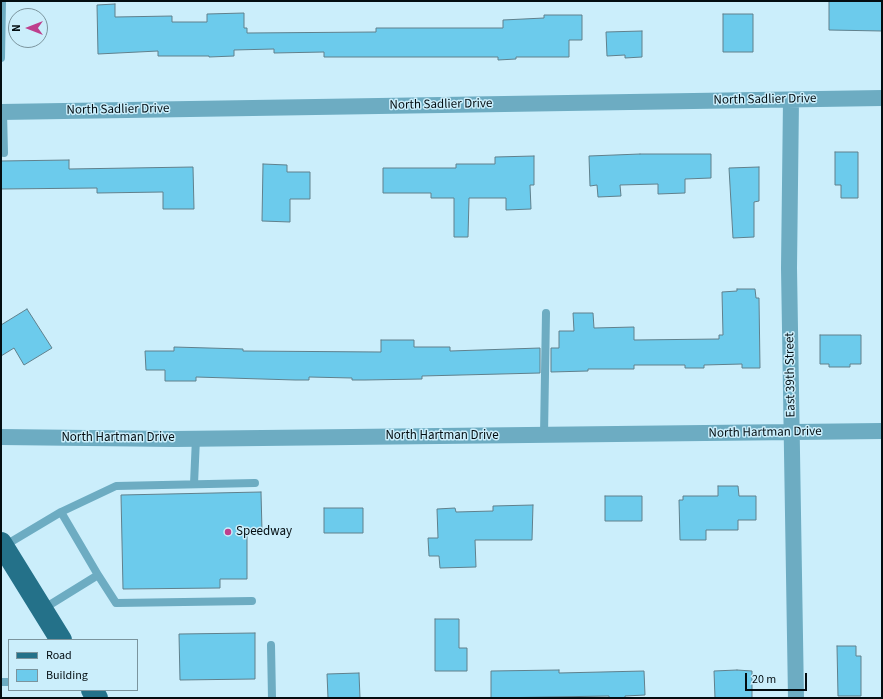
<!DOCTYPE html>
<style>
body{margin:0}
#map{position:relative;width:883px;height:699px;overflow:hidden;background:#cbeefb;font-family:"Source Sans 3",sans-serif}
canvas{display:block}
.frame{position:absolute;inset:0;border:2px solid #030d11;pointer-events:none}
.legend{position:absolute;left:8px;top:639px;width:130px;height:52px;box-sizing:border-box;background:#cbeefb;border:1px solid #7b949d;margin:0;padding:5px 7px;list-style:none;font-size:12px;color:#030d11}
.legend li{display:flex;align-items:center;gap:8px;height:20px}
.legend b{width:20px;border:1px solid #7b949d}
.north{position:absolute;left:8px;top:8px;width:40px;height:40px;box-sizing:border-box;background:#cbeefb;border:1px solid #7b949d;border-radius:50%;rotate:270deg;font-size:11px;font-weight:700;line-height:16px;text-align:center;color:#030d11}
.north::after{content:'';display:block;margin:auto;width:14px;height:18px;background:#be408d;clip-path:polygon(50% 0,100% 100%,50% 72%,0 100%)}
.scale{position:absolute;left:745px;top:673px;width:62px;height:18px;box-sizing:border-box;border:2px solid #030d11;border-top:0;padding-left:5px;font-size:12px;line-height:14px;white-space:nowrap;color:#030d11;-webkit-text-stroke:3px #cbeefb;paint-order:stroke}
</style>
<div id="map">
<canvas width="883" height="699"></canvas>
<div class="frame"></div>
<ul class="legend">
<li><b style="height:5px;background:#247189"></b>Road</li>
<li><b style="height:11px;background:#6ccbec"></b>Building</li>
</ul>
<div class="north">N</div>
<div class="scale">20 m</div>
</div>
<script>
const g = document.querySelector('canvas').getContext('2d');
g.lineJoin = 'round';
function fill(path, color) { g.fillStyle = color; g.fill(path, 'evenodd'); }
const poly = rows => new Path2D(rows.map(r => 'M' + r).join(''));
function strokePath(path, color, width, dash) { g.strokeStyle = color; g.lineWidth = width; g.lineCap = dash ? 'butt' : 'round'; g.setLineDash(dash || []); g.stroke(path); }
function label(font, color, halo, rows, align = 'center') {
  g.font = font + ' "Source Sans 3",sans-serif'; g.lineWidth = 3; g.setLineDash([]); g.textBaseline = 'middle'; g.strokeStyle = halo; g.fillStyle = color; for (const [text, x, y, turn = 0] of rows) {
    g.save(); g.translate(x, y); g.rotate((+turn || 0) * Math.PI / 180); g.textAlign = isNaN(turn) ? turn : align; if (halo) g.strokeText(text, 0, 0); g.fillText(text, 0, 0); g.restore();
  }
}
const building = poly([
 [829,1,882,1,882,31,829,30,829,1],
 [115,4,115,17,172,16,172,22,207,22,207,14,244,13,244,28,247,28,247,33,376,32,376,28,503,28,503,20,544,18,544,15,582,15,582,40,569,40,569,57,516,57,516,59,498,60,498,57,324,57,324,52,274,53,274,49,234,50,234,56,209,57,209,56,158,56,158,51,98,54,97,5,115,4],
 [723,14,753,14,753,52,723,52,723,14],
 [642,31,642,57,625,58,625,55,607,56,606,32,642,31],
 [835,152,858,152,858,198,841,198,841,185,835,185,835,152],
 [640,154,711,154,711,178,685,179,685,193,658,194,658,184,620,185,621,196,598,197,597,185,590,186,589,156,640,154],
 [534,156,534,185,530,185,531,209,506,210,506,198,469,198,468,237,454,237,454,198,431,198,431,193,383,193,383,168,456,168,456,164,495,164,495,157,534,156],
 [69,160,69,169,193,167,194,209,163,209,163,192,97,193,97,188,1,189,1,161,69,160],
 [263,164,287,165,287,172,310,172,310,199,290,199,290,222,262,221,263,164],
 [759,167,759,201,754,202,754,237,733,238,729,168,759,167],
 [737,289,755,289,756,298,759,298,760,368,742,368,742,364,704,365,704,368,685,368,685,365,634,365,634,369,588,369,588,371,551,372,551,348,559,348,559,331,574,331,573,313,593,313,594,328,634,327,634,340,719,339,719,335,723,335,722,292,737,291,737,289],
 [27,309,52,348,24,365,14,348,1,356,1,325,27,309],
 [820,335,861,335,861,364,850,364,850,367,829,367,829,364,820,364,820,335],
 [381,340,414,340,414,347,450,347,450,351,540,348,540,373,422,376,422,379,365,380,352,380,352,378,309,377,309,380,295,380,196,377,196,381,165,381,165,370,146,370,145,351,174,351,174,347,243,349,243,351,381,352,381,340],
 [718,486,738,486,739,496,756,496,756,520,738,520,738,530,706,530,706,540,680,540,679,500,683,500,683,496,718,496,718,486],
 [261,492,262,531,247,531,247,579,220,579,220,588,123,589,121,495,261,492],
 [605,496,642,496,642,521,605,521,605,496],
 [533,505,532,540,475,540,476,567,440,568,439,556,429,556,428,538,438,538,437,509,455,508,456,512,493,511,493,506,533,505],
 [324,508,363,508,363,533,324,533,324,508],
 [435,619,459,619,459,648,467,648,467,671,435,671,435,619],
 [255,633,255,679,180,680,179,634,255,633],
 [837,646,856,646,856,656,861,656,861,696,838,696,837,646],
 [559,670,559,673,644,671,645,695,625,696,625,698,609,698,609,696,491,698,491,671,559,670],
 [737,670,752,671,752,698,715,698,714,671,737,670],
 [359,673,360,698,328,698,327,674,359,673]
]);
fill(building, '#6ccbec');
strokePath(building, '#60808c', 1);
strokePath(poly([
 [1,58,2,1],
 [3,112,4,153],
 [544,435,546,313],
 [194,484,196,438],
 [61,512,116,486,255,483],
 [4,546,61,512,98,575,43,609],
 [98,575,116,603,252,601],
 [271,645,272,698],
 [1,682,9,682]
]), '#6dacc2', 8);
strokePath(poly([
 [791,100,789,268,796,698],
 [1,112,882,98],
 [1,437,174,439,882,431]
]), '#6dacc2', 16);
strokePath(poly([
 [1,543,61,640],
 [92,690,97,698]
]), '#247189', 22);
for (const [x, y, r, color] of [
 [228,532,4,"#be408d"]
]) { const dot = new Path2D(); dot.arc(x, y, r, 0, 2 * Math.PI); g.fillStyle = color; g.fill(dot); strokePath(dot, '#cbeefb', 1.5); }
label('13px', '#030d11', '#cbeefb', [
 ["North Sadlier Drive",765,100,-1],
 ["North Sadlier Drive",441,105,-1],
 ["North Sadlier Drive",118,110,-1],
 ["East 39th Street",791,375,-91],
 ["North Hartman Drive",765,433,-1],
 ["North Hartman Drive",442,436],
 ["North Hartman Drive",118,438]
]);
label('13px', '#030d11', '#cbeefb', [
 ["Speedway",236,532]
], 'left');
</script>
